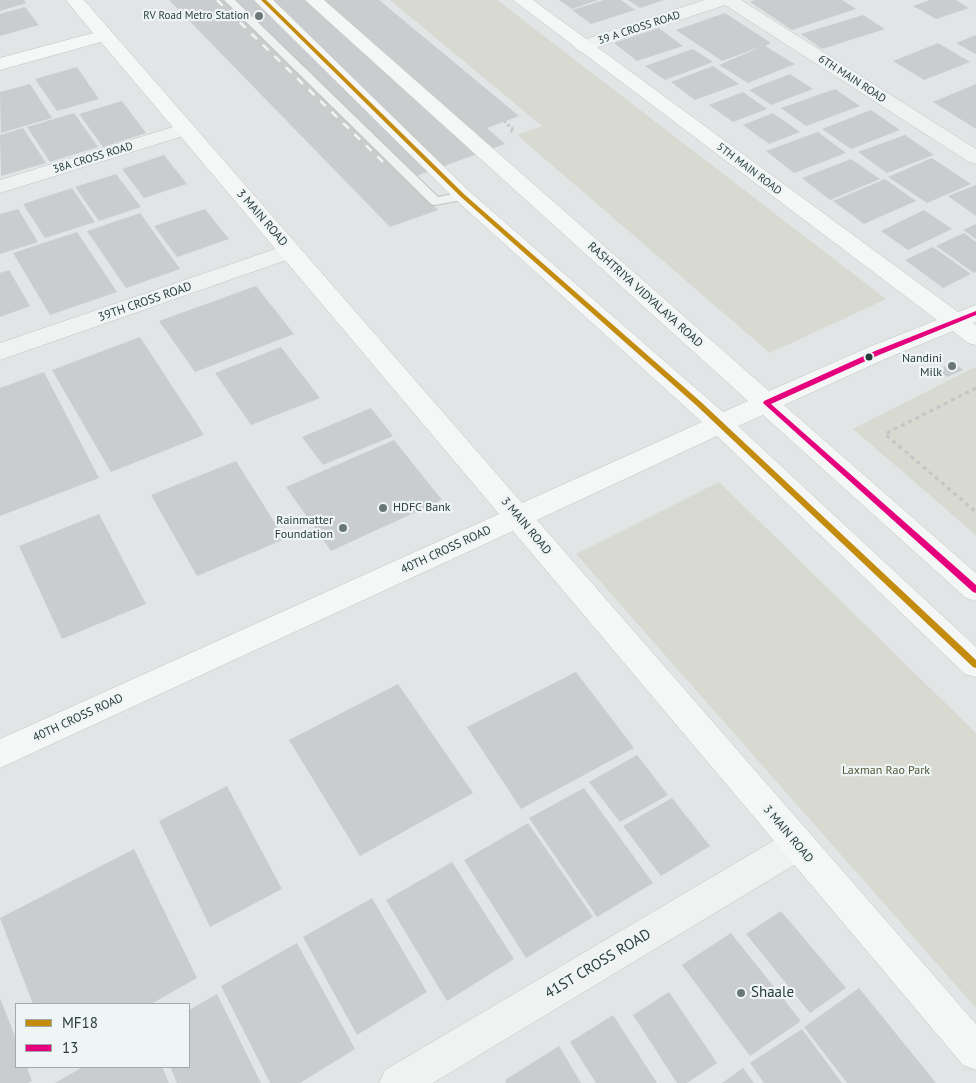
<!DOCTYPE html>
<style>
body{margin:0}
#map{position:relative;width:976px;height:1083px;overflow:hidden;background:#e1e5e5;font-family:"PT Sans",sans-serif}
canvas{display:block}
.legend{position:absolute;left:15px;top:1003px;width:175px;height:65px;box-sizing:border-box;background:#eef5f4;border:1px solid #9fabaa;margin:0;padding:6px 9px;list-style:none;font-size:15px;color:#293d3b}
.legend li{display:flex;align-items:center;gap:10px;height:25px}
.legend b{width:25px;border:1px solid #9fabaa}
</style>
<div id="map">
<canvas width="976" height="1083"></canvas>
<ul class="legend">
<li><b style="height:6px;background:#c48c0f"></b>MF18</li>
<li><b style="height:6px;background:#e5007d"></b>13</li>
</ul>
</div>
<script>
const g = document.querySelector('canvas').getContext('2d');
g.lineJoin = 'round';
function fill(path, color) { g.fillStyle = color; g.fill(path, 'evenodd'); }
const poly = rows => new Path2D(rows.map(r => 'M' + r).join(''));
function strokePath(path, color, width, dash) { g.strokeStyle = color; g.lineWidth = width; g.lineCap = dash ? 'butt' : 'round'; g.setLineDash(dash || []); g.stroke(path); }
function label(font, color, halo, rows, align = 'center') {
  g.font = font + ' "PT Sans",sans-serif'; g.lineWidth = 4.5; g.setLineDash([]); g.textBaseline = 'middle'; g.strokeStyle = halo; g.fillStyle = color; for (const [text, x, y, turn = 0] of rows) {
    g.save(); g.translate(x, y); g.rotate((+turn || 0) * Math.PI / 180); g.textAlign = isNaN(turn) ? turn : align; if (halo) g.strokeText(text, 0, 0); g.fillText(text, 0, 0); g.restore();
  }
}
fill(poly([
 [390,0,497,0,886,299,770,353,517,135,542,126],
 [975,367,976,368,976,535,853,429],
 [719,482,976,733,976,1008,576,554]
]), '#d8d9d1');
fill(poly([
 [0,0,24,0,26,3,0,11],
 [169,0,379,0,519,116,487,128,505,144,408,179,438,210,390,227],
 [559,0,598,0,572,9],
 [604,0,621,0,635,10,591,24,572,10],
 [628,0,664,0,640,8],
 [755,0,842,0,856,9,792,30,750,2],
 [930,0,956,0,969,8,936,19,913,6],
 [25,7,39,25,0,36,0,14],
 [725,13,771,43,765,46,795,64,748,83,719,65,763,46,722,61,676,30],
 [863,15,885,29,822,49,801,34],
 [659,28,683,46,637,61,614,43],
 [976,35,976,54,956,43],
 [938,43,970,62,924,80,893,61],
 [693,49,713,62,665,80,645,66],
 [713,66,739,84,695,100,671,82],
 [77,67,99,99,57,111,35,79],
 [790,74,813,89,771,105,749,90],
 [30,84,52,118,1,133,0,92],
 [976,84,976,129,933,102],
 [835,89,860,106,806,126,781,108],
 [743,92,767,109,733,122,709,105],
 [122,101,146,133,103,147,79,114],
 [871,110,900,130,851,149,822,129],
 [74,113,98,147,50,162,27,127],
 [773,113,800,132,769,144,743,125],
 [23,128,46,163,1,176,0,135],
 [818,132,846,153,794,173,766,151],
 [905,135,934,155,887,173,858,152],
 [164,155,187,184,144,198,122,169],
 [932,158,971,184,927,203,888,177],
 [851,159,880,179,830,200,802,178],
 [116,174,141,207,99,221,75,187],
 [885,179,916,201,864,224,833,201],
 [976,185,976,216,948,196],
 [72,188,95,222,45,238,23,204],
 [18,209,38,242,0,254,0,214],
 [205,209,229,239,177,257,154,226],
 [924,210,952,229,908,250,881,231],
 [140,213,180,269,126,288,87,231],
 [976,224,976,239,963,230],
 [77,232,117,292,50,315,13,253],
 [964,233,976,242,976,272,974,273,936,246],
 [933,247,971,274,943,288,905,260],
 [9,270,30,306,0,317,0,273],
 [256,286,294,334,195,372,159,321],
 [140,337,204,435,111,472,52,370],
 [281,347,320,398,251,425,215,373],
 [954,362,963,370,947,377,938,370],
 [44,372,99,478,0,516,0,388],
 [371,408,393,436,323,465,302,437],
 [394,440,442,500,331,551,286,487],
 [236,461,285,539,197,576,151,495],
 [99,514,146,604,62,639,19,546],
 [576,672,634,748,521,809,467,727],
 [398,684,473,793,360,856,289,740],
 [637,755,668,795,620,822,589,782],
 [227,786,282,889,210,927,159,821],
 [584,788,653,883,597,917,529,818],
 [672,798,710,846,661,876,623,826],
 [528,823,593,917,526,958,464,860],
 [134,849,197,978,151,1004,33,1004,0,918],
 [452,862,514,959,447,1001,386,900],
 [372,898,427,992,357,1035,303,937],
 [781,911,846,988,810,1013,746,934],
 [731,933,801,1021,750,1056,682,965],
 [297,943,355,1049,300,1083,270,1083,221,986],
 [859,988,936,1083,847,1083,804,1027],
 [669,992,717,1063,687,1083,677,1083,633,1015],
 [217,994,261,1083,177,1083,170,1067,189,1067,189,1010],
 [0,998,16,1039,16,1067,27,1067,32,1081,28,1083,0,1083],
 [613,1015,657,1083,596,1083,570,1042],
 [802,1029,842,1083,764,1083,750,1063],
 [559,1046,581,1083,506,1083,505,1080],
 [83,1067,162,1067,169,1083,55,1083],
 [743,1068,754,1083,722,1083]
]), '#c9cdcd');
const lane = poly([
 [224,0,235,0,438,197,463,192,467,193,469,196,467,199,435,205,431,204,224,0]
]);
const street = poly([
 [704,0,741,0,976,149,976,164,969,162,725,5,589,50,583,52,577,50,574,46,577,42,704,0],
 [186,123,193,125,196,129,193,133,0,193,0,180,186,123],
 [290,244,298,246,301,251,298,256,0,360,0,343,290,244],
 [797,830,809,834,814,845,809,856,433,1083,379,1083,385,1070,785,834,797,830]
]);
const secondary = poly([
 [66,0,84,0,522,503,702,422,456,200,254,0,273,0,470,192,723,412,748,401,305,0,324,0,769,391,869,347,937,320,513,0,533,0,958,312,976,305,976,322,973,323,976,325,976,345,968,343,953,331,885,359,784,405,976,573,976,601,966,598,763,415,738,426,976,647,976,677,965,674,717,436,537,520,976,1024,976,1070,963,1065,513,531,0,768,0,739,499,514,101,42,0,70,0,58,93,33,66,0]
]);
strokePath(lane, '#bfc3c3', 2);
strokePath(street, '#bfc3c3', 1);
strokePath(secondary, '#bfc3c3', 1);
strokePath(poly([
 [504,121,514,130,508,133]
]), '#c1c6c6', 2.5, [2.5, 2.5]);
strokePath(poly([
 [976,388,885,434,976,512]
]), '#c1c6c6', 3, [4, 4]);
fill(lane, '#f0f2f2');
fill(street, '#f0f2f2');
fill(secondary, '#f5f6f6');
const rail = poly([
 [217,0,383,162]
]);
strokePath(rail, '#c9cdcc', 4);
strokePath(rail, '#eef5f4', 2.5, [8]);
fill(poly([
 [261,0,266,0,465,195,701,402,976,660,976,668,973,667,697,406,461,197,261,0]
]), '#c48c0f');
fill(poly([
 [976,311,976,315,879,355,771,404,976,585,976,593,973,592,763,403,764,401,875,351,976,311]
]), '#e5007d');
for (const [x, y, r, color] of [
 [259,16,5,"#697876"],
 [869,357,4.5,"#293d3b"],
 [952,366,5,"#697876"],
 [383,508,5,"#697876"],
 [343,528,5,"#697876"],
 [741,993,5,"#697876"]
]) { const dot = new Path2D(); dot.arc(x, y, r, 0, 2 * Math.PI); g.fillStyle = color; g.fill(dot); strokePath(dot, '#eef5f4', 2); }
label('11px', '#293d3b', '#eef5f4', [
 ["RV Road Metro Station",249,16]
], 'right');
label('11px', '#293d3b', '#eef5f4', [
 ["39 A CROSS ROAD",639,28,-18],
 ["6TH MAIN ROAD",852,79,33],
 ["38A CROSS ROAD",93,158,-17],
 ["5TH MAIN ROAD",749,169,37]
]);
label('12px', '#293d3b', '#eef5f4', [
 ["3 MAIN ROAD",262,218,49],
 ["RASHTRIYA VIDYALAYA ROAD",645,295,42],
 ["39TH CROSS ROAD",145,302,-19],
 ["3 MAIN ROAD",526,526,50],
 ["40TH CROSS ROAD",446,550,-25],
 ["40TH CROSS ROAD",78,718,-25],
 ["3 MAIN ROAD",788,834,50]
]);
label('12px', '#293d3b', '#eef5f4', [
 ["Nandini",942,359],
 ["Milk",942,373],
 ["HDFC Bank",393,508,"left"],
 ["Rainmatter",333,521],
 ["Foundation",333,535]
], 'right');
label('12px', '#555837', '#eef5f4', [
 ["Laxman Rao Park",886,771]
]);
label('15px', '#293d3b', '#eef5f4', [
 ["41ST CROSS ROAD",598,964,-31]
]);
label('15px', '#293d3b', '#eef5f4', [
 ["Shaale",751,993]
], 'left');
</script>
